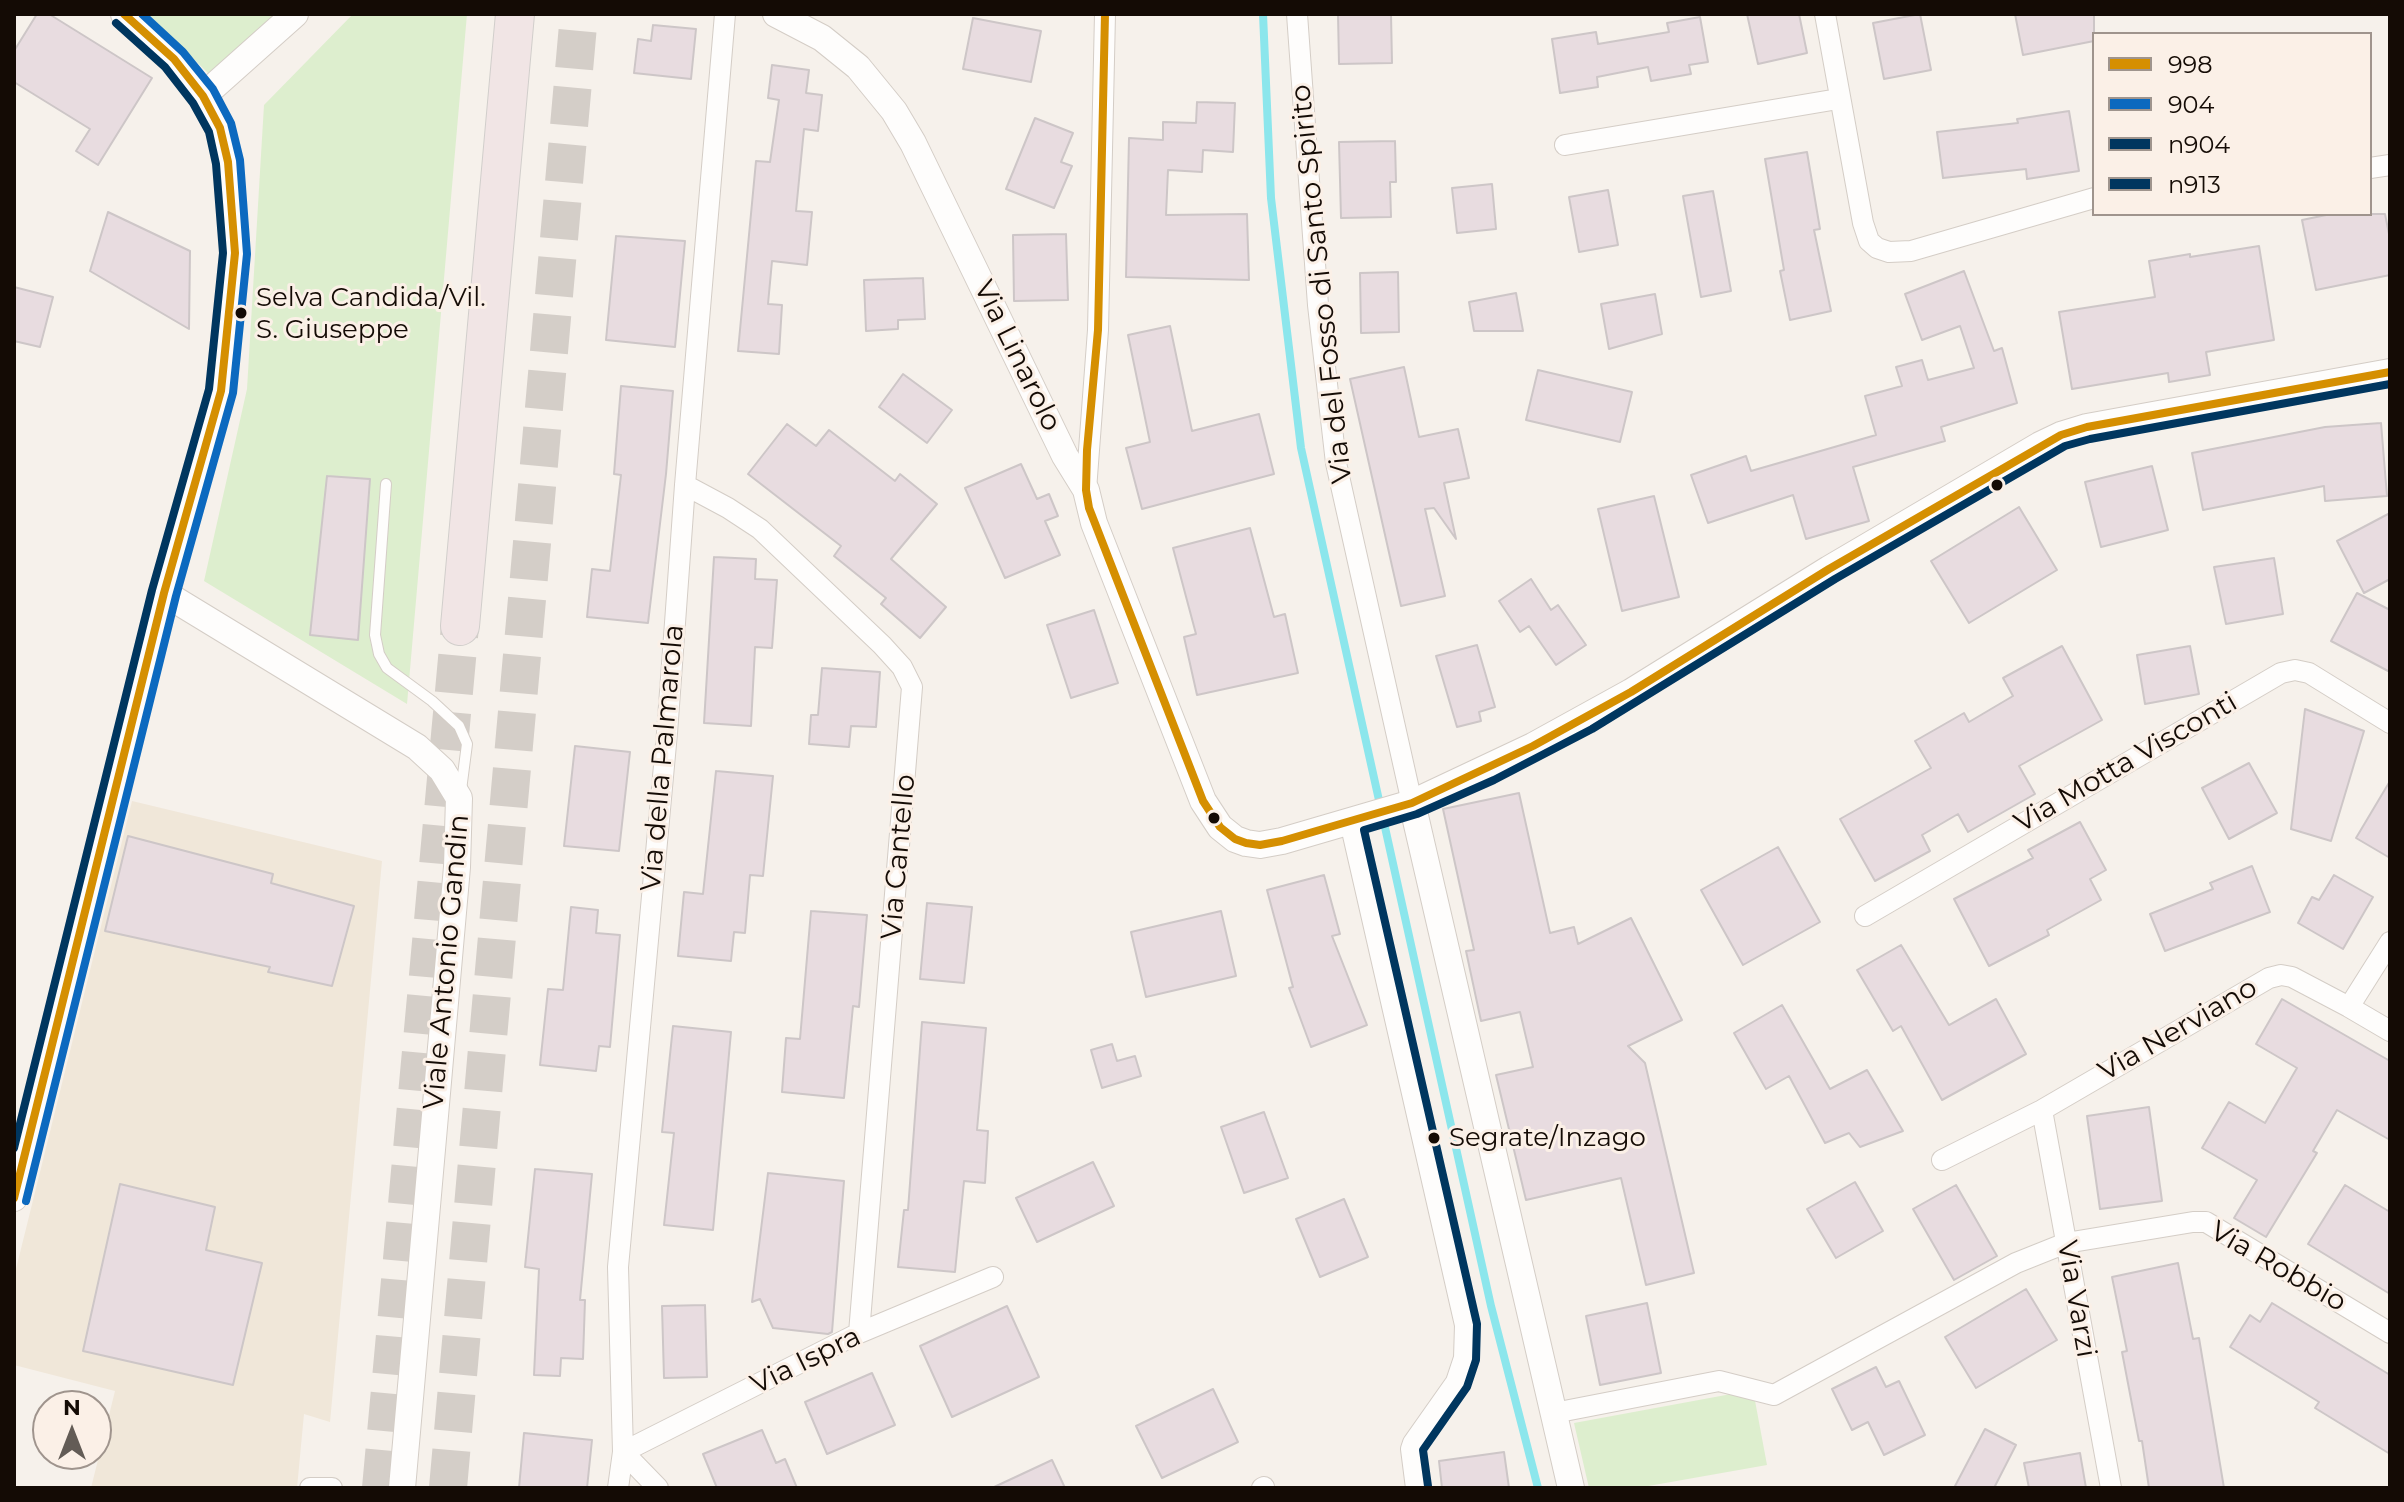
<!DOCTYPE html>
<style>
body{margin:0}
#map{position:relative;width:2404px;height:1502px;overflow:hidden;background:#f6f1eb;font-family:Montserrat,sans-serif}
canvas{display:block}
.frame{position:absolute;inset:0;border:16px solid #140b05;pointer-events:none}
.legend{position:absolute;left:2092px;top:32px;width:280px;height:184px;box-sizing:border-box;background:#fbf0e7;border:2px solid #9f948d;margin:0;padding:10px 14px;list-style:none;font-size:24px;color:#140b05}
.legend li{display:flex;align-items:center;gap:16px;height:40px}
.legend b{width:40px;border:2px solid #9f948d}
.north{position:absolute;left:32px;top:1390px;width:80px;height:80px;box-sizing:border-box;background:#fbf0e7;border:2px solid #9f948d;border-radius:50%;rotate:0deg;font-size:22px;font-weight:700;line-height:32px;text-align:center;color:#140b05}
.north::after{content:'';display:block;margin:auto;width:28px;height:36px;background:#635c56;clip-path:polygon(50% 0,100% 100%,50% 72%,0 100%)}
</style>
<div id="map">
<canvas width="2404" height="1502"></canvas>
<div class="frame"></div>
<ul class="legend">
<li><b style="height:10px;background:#d58f01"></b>998</li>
<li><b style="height:10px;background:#0c69bf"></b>904</li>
<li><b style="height:10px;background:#00365f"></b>n904</li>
<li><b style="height:10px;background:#00365f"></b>n913</li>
</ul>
<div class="north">N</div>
</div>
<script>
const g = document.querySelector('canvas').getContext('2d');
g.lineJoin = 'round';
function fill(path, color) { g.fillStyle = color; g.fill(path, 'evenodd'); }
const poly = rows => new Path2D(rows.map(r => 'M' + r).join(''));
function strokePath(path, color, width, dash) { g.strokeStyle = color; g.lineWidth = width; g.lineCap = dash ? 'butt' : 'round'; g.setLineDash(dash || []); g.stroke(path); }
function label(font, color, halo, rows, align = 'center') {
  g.font = font + ' Montserrat,sans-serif'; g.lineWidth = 6; g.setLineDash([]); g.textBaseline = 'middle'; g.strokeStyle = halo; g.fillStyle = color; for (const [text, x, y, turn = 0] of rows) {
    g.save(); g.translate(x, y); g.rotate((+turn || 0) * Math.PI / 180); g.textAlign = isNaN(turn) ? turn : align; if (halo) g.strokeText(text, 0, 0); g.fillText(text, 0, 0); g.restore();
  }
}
fill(poly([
 [132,801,382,861,330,1422,304,1414,297,1488,91,1488,115,1391,14,1365,14,1277]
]), '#f0e7d9');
fill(poly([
 [148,14,279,14,212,77],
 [353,14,467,14,407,704,204,581,247,389,264,105],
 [1753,1390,1767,1465,1637,1488,1589,1488,1574,1423]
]), '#ddeece');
strokePath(poly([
 [1263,14,1271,198,1301,448,1491,1306,1538,1488]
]), '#8ce6ec', 8);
const building = poly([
 [37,14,49,14,152,78,98,165,76,151,90,129,14,82,14,51,37,14],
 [1338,14,1391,14,1392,63,1339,64,1338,14],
 [1747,14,1799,14,1807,53,1758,64,1747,14],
 [1920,14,1931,70,1884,79,1873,23,1920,14],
 [2015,14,2094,14,2094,41,2023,55,2015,14],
 [1700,17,1708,62,1689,65,1691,74,1651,81,1648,67,1597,77,1598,87,1560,93,1552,39,1596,32,1598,44,1669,32,1667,23,1700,17],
 [973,18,1041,31,1031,82,963,69,973,18],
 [653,25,696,29,691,79,634,73,638,39,651,41,653,25],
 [772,65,809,70,806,93,822,95,818,131,804,129,796,211,812,212,807,265,772,261,768,304,782,305,779,354,738,351,756,161,770,162,779,100,768,98,772,65],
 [1197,102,1235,103,1233,152,1203,150,1202,172,1168,170,1166,215,1247,214,1249,280,1126,277,1129,138,1163,140,1163,122,1196,123,1197,102],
 [2069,111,2079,171,2027,179,2026,169,1943,178,1937,132,2018,123,2017,119,2069,111],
 [1035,118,1073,133,1061,162,1072,166,1054,208,1006,189,1035,118],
 [1395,141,1396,182,1390,182,1391,217,1341,218,1339,142,1395,141],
 [1807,152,1820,229,1814,230,1831,311,1790,320,1780,271,1784,270,1765,159,1807,152],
 [1492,184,1496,229,1457,233,1452,188,1492,184],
 [1608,190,1618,245,1579,252,1569,197,1608,190],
 [1713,191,1731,291,1701,297,1683,196,1713,191],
 [108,212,190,251,189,329,90,271,108,212],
 [2331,214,2385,214,2390,239,2390,275,2316,290,2302,220,2331,214],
 [1066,234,1068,300,1014,301,1013,235,1066,234],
 [616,236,685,241,675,347,606,340,616,236],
 [2259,246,2274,340,2206,352,2210,375,2169,382,2168,373,2072,389,2059,312,2155,297,2149,261,2190,254,2190,257,2259,246],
 [1964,271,1994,351,2002,348,2017,403,1941,427,1945,441,1853,467,1869,521,1806,539,1793,495,1708,523,1691,475,1746,456,1751,471,1876,435,1865,396,1902,386,1896,367,1922,360,1928,380,1974,368,1960,326,1922,340,1905,294,1964,271],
 [1398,272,1399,332,1361,333,1360,273,1398,272],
 [923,278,925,319,898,320,898,329,866,331,864,280,923,278],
 [14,287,53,297,40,347,14,341,14,287],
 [1516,293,1523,331,1474,331,1469,302,1516,293],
 [1655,294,1662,334,1609,349,1601,304,1655,294],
 [1170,326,1192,431,1259,414,1274,474,1142,509,1126,448,1150,442,1128,335,1170,326],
 [1404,367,1419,437,1458,429,1469,478,1444,483,1456,539,1434,508,1425,509,1445,596,1401,606,1350,379,1404,367],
 [1538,370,1632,392,1620,442,1526,420,1538,370],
 [903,374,952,410,927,443,879,407,903,374],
 [621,386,673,391,666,474,648,623,587,617,592,569,610,571,621,475,614,474,621,386],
 [2381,423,2387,496,2325,501,2324,486,2203,510,2192,453,2325,427,2381,423],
 [787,424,816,446,829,430,895,481,900,474,937,504,891,559,946,607,920,638,881,604,886,598,834,556,841,546,748,474,787,424],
 [1021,464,1037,499,1049,494,1058,516,1045,521,1060,555,1005,578,965,488,1021,464],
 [2152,466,2168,530,2101,547,2085,482,2152,466],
 [327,476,370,479,358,640,310,635,327,476],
 [1654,496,1679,597,1622,611,1598,509,1654,496],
 [2019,507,2057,570,1969,623,1931,561,2019,507],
 [2390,513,2390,579,2364,593,2337,541,2390,513],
 [1250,528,1274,617,1285,614,1298,673,1197,695,1184,637,1196,634,1173,548,1250,528],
 [714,557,756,559,755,579,777,580,772,648,755,647,751,726,704,723,714,557],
 [2274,558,2283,614,2226,624,2214,567,2274,558],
 [1531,579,1551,610,1558,605,1586,645,1556,665,1529,626,1520,632,1499,601,1531,579],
 [2357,593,2390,610,2390,672,2331,641,2357,593],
 [1094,610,1118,683,1071,698,1047,625,1094,610],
 [1477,645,1495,707,1479,712,1481,721,1457,727,1436,656,1477,645],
 [2062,646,2102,720,2019,766,2035,794,1968,832,1958,814,1922,835,1930,851,1875,881,1840,819,1931,768,1915,741,1964,713,1969,722,2013,696,2003,678,2062,646],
 [2190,646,2199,694,2145,704,2137,655,2190,646],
 [822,668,880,672,876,727,851,726,849,747,809,744,811,715,818,715,822,668],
 [2305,709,2364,731,2331,841,2291,829,2305,709],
 [575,746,630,752,619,851,564,846,575,746],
 [2249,763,2277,813,2229,839,2202,788,2249,763],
 [716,771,773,776,763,876,750,875,745,933,734,932,731,961,678,956,684,892,703,894,716,771],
 [2390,781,2390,858,2356,838,2390,781],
 [1519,793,1550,933,1574,927,1578,944,1631,918,1682,1020,1628,1046,1645,1063,1694,1273,1646,1285,1621,1178,1526,1200,1496,1075,1533,1067,1520,1012,1481,1021,1466,951,1474,950,1443,809,1519,793],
 [2080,822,2106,870,2090,879,2101,900,2047,930,2049,935,1989,966,1954,899,2033,858,2028,850,2080,822],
 [128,836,273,874,271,883,354,906,332,986,268,972,270,967,105,931,128,836],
 [1778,847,1820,922,1743,965,1701,890,1778,847],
 [2252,866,2270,912,2165,951,2150,914,2213,889,2210,883,2252,866],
 [1324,875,1340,934,1332,936,1367,1025,1311,1047,1289,988,1293,987,1267,890,1324,875],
 [2334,875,2373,897,2343,949,2298,923,2312,897,2319,900,2334,875],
 [927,903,972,907,964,983,920,979,927,903],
 [571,907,598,910,596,933,620,935,610,1047,599,1046,596,1071,540,1065,548,989,563,990,571,907],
 [811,911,867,915,859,1007,853,1006,844,1098,782,1092,786,1038,800,1039,811,911],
 [1221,911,1236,976,1146,997,1131,932,1221,911],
 [1901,945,1949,1025,1996,999,2026,1054,1942,1100,1901,1026,1893,1031,1857,970,1901,945],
 [2282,999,2390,1061,2390,1140,2337,1110,2313,1151,2317,1153,2266,1237,2234,1218,2257,1180,2202,1148,2229,1102,2265,1123,2297,1068,2256,1044,2282,999],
 [1782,1005,1830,1089,1867,1070,1903,1131,1860,1147,1849,1133,1825,1143,1789,1076,1766,1089,1734,1033,1782,1005],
 [922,1022,986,1028,977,1130,988,1131,985,1183,964,1181,955,1272,898,1267,904,1210,908,1210,922,1022],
 [673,1026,731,1032,713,1230,664,1225,674,1133,662,1132,673,1026],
 [1112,1044,1117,1061,1135,1056,1141,1076,1102,1088,1091,1050,1112,1044],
 [2149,1107,2162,1201,2100,1209,2087,1116,2149,1107],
 [1264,1112,1288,1178,1244,1193,1221,1127,1264,1112],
 [1093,1162,1114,1206,1037,1242,1016,1198,1093,1162],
 [535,1169,592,1174,580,1300,585,1300,583,1359,561,1358,560,1376,534,1375,539,1269,525,1267,535,1169],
 [768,1173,844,1181,832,1332,828,1334,773,1328,760,1299,752,1302,768,1173],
 [1855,1182,1883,1231,1836,1258,1807,1209,1855,1182],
 [120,1184,215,1207,206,1250,262,1263,233,1385,83,1351,120,1184],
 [1956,1185,1997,1256,1954,1280,1913,1209,1956,1185],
 [2345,1185,2390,1212,2390,1294,2308,1244,2345,1185],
 [1344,1199,1368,1257,1320,1277,1296,1219,1344,1199],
 [2178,1263,2193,1339,2199,1338,2224,1488,2149,1488,2142,1441,2139,1441,2122,1352,2127,1351,2112,1277,2178,1263],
 [2026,1289,2057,1340,1976,1388,1945,1337,2026,1289],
 [1647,1303,1661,1373,1600,1385,1586,1316,1647,1303],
 [2272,1303,2390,1375,2390,1454,2315,1408,2319,1402,2230,1347,2250,1315,2260,1322,2272,1303],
 [705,1305,707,1377,664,1378,662,1306,705,1305],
 [1007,1306,1039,1377,952,1417,920,1346,1007,1306],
 [1876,1367,1886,1387,1899,1381,1925,1435,1884,1455,1868,1422,1852,1430,1832,1389,1876,1367],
 [872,1373,895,1425,827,1454,805,1402,872,1373],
 [1213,1389,1238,1442,1162,1478,1136,1426,1213,1389],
 [1985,1429,2016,1445,1994,1488,1954,1488,1985,1429],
 [762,1430,776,1463,785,1459,797,1488,717,1488,703,1454,762,1430],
 [524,1433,592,1440,587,1488,519,1488,524,1433],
 [1504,1452,1509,1488,1442,1488,1439,1461,1504,1452],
 [2080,1453,2086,1488,2029,1488,2024,1463,2080,1453],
 [1052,1460,1065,1488,992,1488,1052,1460]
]);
fill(building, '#e8dce0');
strokePath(building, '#cdc6c7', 2);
strokePath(poly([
 [381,1488,460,626],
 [448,1488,579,14]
]), '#d4cec8', 38, [38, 19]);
const service = poly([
 [386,484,375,635,379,654,387,668,432,701,459,726,467,744,461,790]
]);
const minor = poly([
 [1297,14,1318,305,1336,463,1412,803],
 [1825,14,1863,223,1869,241,1877,248,1889,252,1911,251,2094,198],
 [1565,145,1838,99],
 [2370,168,2390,165],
 [685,485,728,508,760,529,882,645,902,667,912,687,859,1333],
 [1086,490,1098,330,1105,14],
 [1350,822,1465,1325,1464,1358,1456,1382,1413,1443,1411,1449,1416,1488],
 [1865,916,2281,673,2295,670,2309,673,2390,723],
 [2349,1007,2390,1031],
 [2042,1110,2111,1488],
 [1942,1160,2042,1110,2269,978,2281,975,2292,977,2349,1007,2390,942],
 [1554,1413,1719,1381,1774,1395,2016,1263,2066,1243,2193,1222,2206,1222,2390,1333],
 [623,1452,859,1333,993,1277],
 [623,1452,658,1488],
 [310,1488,332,1488],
 [618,1488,623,1452,618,1267,667,733,685,485,725,14],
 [1262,1488,1264,1487]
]);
const tertiary = poly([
 [776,14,822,38,858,67,894,111,913,143,1065,456,1086,490,1094,523,1203,801,1220,827,1235,839,1246,843,1260,845,1282,841,1412,803,1533,746,1631,692,1829,569,2040,445,2061,435,2087,427,2390,372],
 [203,96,295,14],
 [164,593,417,747,442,770,459,798,457,867,402,1488],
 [1412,803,1571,1488],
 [14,1198,164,593,221,391,235,253,228,162,220,128,203,96,174,59,124,14]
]);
const motorway = poly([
 [460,626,515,14]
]);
strokePath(service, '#d4cdc6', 12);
strokePath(minor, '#d4cdc6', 22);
strokePath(tertiary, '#d4cdc6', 28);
strokePath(motorway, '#d1cecb', 40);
strokePath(service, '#fefdfc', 10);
strokePath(minor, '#fefdfc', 20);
strokePath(tertiary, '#fefdfc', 26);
strokePath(motorway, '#f1e5e5', 38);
strokePath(poly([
 [1105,14,1098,330,1087,450,1086,490,1089,508,1203,801,1220,827,1235,839,1246,843,1260,845,1282,841,1412,803,1533,746,1631,692,1829,569,2061,435,2087,427,2390,372],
 [14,1198,164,593,221,391,235,253,228,162,220,128,203,96,174,59,124,14]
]), '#d58f01', 8);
strokePath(poly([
 [26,1201,176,596,233,393,247,254,240,160,231,123,213,89,183,52,142,14]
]), '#0c69bf', 8);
strokePath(poly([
 [14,1148,152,590,209,389,223,253,216,164,209,132,193,103,165,67,116,23]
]), '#00365f', 8);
strokePath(poly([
 [1428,1486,1423,1450,1467,1387,1476,1360,1477,1324,1364,830,1417,814,1494,780,1592,729,1835,579,2065,446,2090,439,2390,384]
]), '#00365f', 8);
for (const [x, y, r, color] of [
 [241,313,7,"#140b05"],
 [1997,485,7,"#140b05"],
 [1214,818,7,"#140b05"],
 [1434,1138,7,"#140b05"]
]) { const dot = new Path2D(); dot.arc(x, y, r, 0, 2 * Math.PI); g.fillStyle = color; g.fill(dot); strokePath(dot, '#fbf0e7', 3); }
label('26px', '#140b05', '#fbf0e7', [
 ["Selva Candida/Vil.",256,298],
 ["S. Giuseppe",256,330],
 ["Segrate/Inzago",1449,1138]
], 'left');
label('28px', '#140b05', '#fbf0e7', [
 ["Via del Fosso di Santo Spirito",1322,284,-96],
 ["Via Linarolo",1017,356,64],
 ["Via della Palmarola",663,758,-85],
 ["Via Motta Visconti",2126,763,-30],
 ["Via Cantello",899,857,-85],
 ["Viale Antonio Gandin",447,962,-85],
 ["Via Nerviano",2178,1030,-30],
 ["Via Robbio",2278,1267,30],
 ["Via Varzi",2076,1299,80],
 ["Via Ispra",806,1361,-26]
]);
</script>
